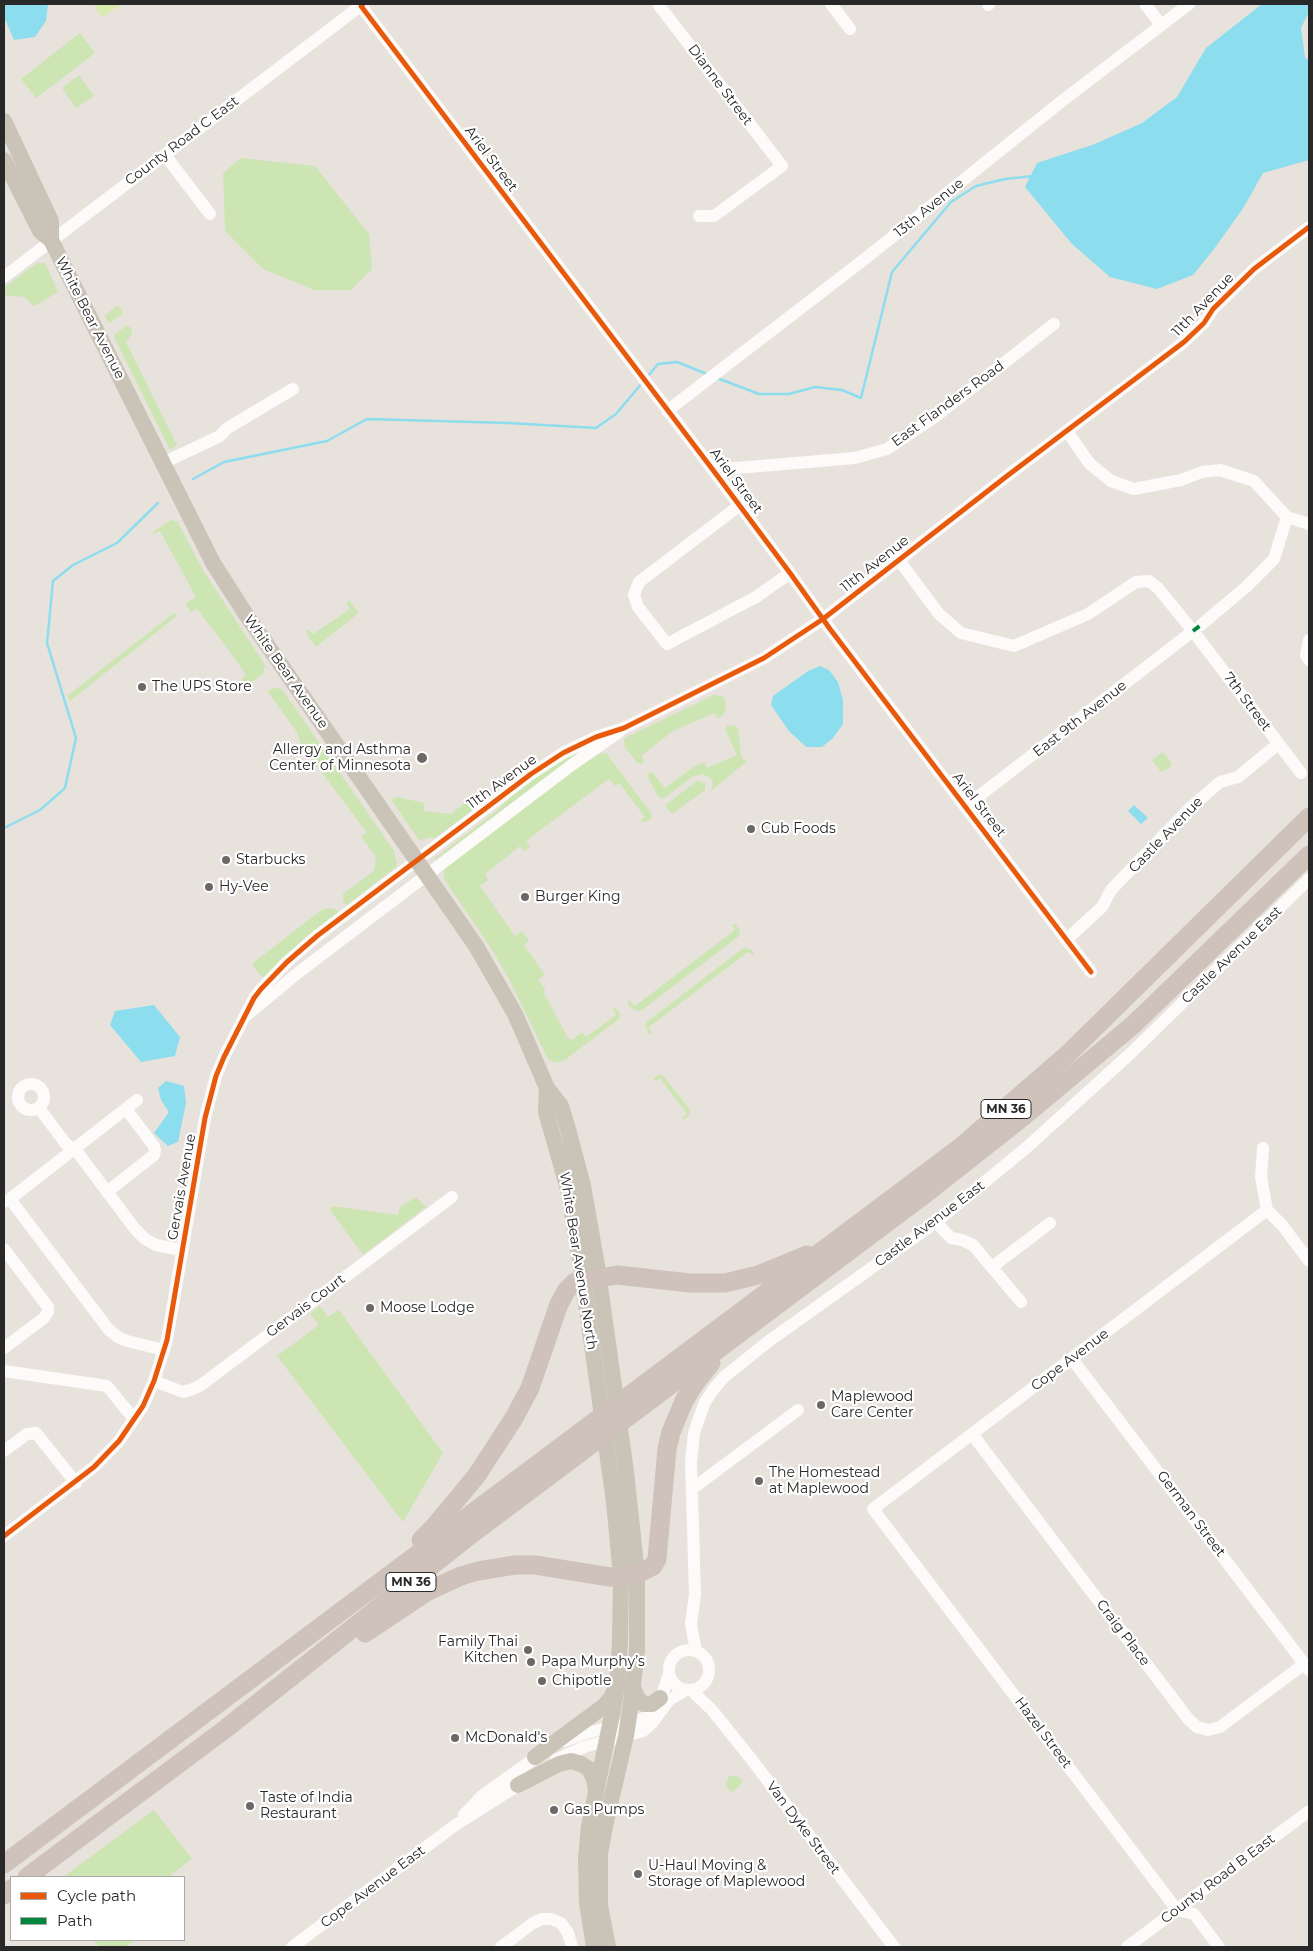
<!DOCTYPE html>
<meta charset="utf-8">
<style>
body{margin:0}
#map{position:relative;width:1313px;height:1951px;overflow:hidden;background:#e8e2dd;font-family:Montserrat,sans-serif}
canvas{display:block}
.frame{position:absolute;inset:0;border:5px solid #282828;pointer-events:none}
.legend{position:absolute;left:10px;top:1876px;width:175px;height:65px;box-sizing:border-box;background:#fff;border:1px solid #a9a9a9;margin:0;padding:6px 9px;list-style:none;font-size:15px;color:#282828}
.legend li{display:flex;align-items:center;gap:10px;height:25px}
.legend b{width:25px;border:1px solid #a9a9a9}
</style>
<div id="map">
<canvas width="1313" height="1951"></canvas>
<div class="frame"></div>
<ul class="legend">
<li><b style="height:6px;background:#e8590c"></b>Cycle path</li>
<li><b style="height:6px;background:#00873e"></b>Path</li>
</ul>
</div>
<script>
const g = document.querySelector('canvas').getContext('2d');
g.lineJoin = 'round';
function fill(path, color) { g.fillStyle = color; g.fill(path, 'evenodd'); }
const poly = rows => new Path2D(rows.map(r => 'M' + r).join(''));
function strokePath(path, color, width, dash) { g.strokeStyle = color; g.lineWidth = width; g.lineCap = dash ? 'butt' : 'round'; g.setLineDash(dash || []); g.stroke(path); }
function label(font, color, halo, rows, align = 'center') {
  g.font = font + ' Montserrat,sans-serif'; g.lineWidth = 4.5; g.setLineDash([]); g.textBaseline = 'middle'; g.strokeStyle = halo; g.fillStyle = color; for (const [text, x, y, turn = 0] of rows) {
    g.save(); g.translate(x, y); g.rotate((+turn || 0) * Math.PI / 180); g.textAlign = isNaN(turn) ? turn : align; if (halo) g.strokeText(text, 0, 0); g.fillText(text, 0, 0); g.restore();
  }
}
fill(poly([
 [80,33,95,53,36,98,21,79],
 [79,75,94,96,76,108,62,88],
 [241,158,315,166,369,234,372,269,351,290,314,290,263,269,225,231,223,173],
 [37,263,45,263,58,292,34,306,24,297,4,295,4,288],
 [116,306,119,306,123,314,109,323,105,317,106,315],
 [127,325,131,328,132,334,126,342,177,445,170,450,114,337,115,334],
 [171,520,177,521,204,572,265,665,263,674,246,686,241,679,246,675,228,649,197,609,191,612,186,605,188,602,196,597,160,531,154,534,153,532],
 [349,600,359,613,316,647,307,635,307,630,309,630,313,634,350,609,346,603],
 [174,613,177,616,70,701,67,696],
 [274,688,282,689,394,851,397,863,396,867,347,905,343,902,343,894,374,871,376,857,361,836,367,833,365,830,301,745,297,732,267,691],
 [714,695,722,696,725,700,726,708,723,715,718,719,714,713,673,731,641,756,644,760,642,764,638,763,625,748,624,739,629,736],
 [728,725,736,726,738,729,741,756,746,762,711,791,713,782,709,777,702,774,692,777,666,797,662,799,657,795,647,775,651,771,665,788,693,767,704,762,707,768,737,755,725,729],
 [576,752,577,754,436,860,435,858,495,812,517,791,533,778],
 [1163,752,1172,763,1169,768,1161,772,1152,760],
 [601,753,607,754,651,813,652,818,646,822,642,822,641,820,645,817,619,783,615,786,609,779,526,841,530,847,524,851,520,846,485,874,488,880,480,886,515,936,522,931,529,940,524,945,545,975,538,980,545,989,544,993,568,1038,572,1040,582,1032,586,1037,616,1015,613,1009,614,1007,620,1013,619,1019,565,1060,557,1063,549,1060,546,1055,508,977,491,948,444,879,444,869,571,771],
 [697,781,705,783,705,790,672,814,666,806,668,803],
 [484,787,489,794,487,799,434,839,432,837,419,840,392,801,393,798,398,797,424,803,424,811,451,814],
 [332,908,338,911,337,913,306,937,263,978,253,966,254,962,323,909],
 [734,923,740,930,739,936,641,1011,635,1010,628,1005,628,1002,630,1001,635,1006,735,930,732,925],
 [746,948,752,950,754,956,748,952,649,1027,652,1033,650,1035,645,1025,648,1021,742,949],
 [658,1075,663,1075,690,1110,689,1115,684,1120,682,1118,687,1114,660,1078,655,1081,653,1079],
 [416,1197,426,1207,363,1255,330,1210,332,1206,398,1215,400,1207],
 [320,1306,328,1317,339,1310,443,1453,403,1522,277,1356,319,1325,310,1314],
 [731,1775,741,1778,742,1783,732,1793,726,1786,728,1778],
 [154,1810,192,1859,171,1875,172,1877,63,1877],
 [93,1940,135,1940,126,1947,99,1947]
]), '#cce5b3');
fill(poly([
 [93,4,122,4,102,17]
]), '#d9e9b0');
fill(poly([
 [4,4,48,4,46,21,35,37,14,40,4,17],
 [1262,4,1309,4,1309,12,1301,28,1305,57,1309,61,1309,160,1263,173,1244,207,1214,249,1193,275,1157,289,1110,277,1072,244,1025,187,1037,163,1095,144,1142,123,1177,97,1206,48],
 [820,666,829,670,838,682,843,700,843,724,833,738,822,747,806,747,789,731,771,705,773,696,808,671],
 [1134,805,1148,818,1141,824,1128,811],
 [154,1005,180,1037,175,1056,141,1062,110,1025,115,1011],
 [166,1081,184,1086,186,1103,178,1142,168,1146,154,1133,169,1112,161,1100,158,1088]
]), '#8cddee');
strokePath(poly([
 [648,376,658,364,677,362,707,374],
 [717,378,759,394,789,394,815,387,842,390,861,398,892,272,951,202,976,186,1005,179,1033,176],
 [193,479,224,462,327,441,367,419,508,423,596,428,616,414,643,382],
 [4,828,40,810,65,788,76,738,47,643,53,581,73,565,117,543,158,503]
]), '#8cddee', 2.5);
strokePath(poly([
 [658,4,782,166,714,216,699,216],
 [831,4,850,29],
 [1145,4,1161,25],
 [988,5,989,4],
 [361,6,713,470,790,573,830,629,1091,972],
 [165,155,210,214],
 [4,277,363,4],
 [667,411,866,258,1062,101,1189,4],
 [1067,431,1089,463,1111,481,1134,489,1181,480,1202,472,1220,470,1254,481,1287,517],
 [163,463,220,436,226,429,241,420,293,389],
 [713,470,855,458,887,449,936,416,1054,324],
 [740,505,639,582,634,595,638,607,667,644,756,597,790,573],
 [1287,517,1309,524],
 [898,559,939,614,961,633,1014,646,1088,614,1136,582,1149,581,1158,588,1193,631,1301,773],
 [1201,625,1246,587,1274,559,1287,517],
 [1309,640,1306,655,1309,660],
 [966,806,1193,631],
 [1066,940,1102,907,1111,890,1190,808,1220,782,1238,777,1278,744],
 [247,1015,299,972,573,764,619,732],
 '18 1097a13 13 0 1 1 26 0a13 13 0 1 1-26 0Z',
 [39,1108,66,1144,75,1149,135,1229,145,1239,156,1245,182,1250],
 [1263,1148,1261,1177,1267,1210,1282,1225,1309,1261],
 [107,1192,154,1155,155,1151,154,1146,126,1109],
 [10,1199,109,1330,118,1337,127,1341,164,1350],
 [4,1202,10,1199,137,1100],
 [936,1222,951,1238,962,1240,973,1245,1021,1302],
 [4,1249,48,1307,48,1312,44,1318,4,1348],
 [992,1267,1050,1223],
 [1072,1359,1309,1670],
 [4,1371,107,1386,134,1419],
 [154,1381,183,1392,193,1389,201,1385,452,1197],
 [972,1434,1189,1720,1197,1727,1208,1730,1220,1727,1304,1664],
 [4,1451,27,1434,36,1433,76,1483],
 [692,1489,798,1410],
 [4,1536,94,1467,119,1441,143,1406,154,1381,167,1340,205,1118,216,1076,224,1057,254,998,261,989,287,962,317,936,531,774,563,753,596,737,624,728,764,658,823,619,1007,476,1184,342,1204,323,1213,309,1254,269,1309,227],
 '669 1670a20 20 0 1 1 40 0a20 20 0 1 1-40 0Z',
 [696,1651,691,1624,695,1594,691,1462,694,1433,704,1404,713,1390,724,1377,769,1341,936,1222,1026,1148,1130,1054,1309,879],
 [691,1690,712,1710,752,1760,894,1947],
 [564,1741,586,1733,637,1721,646,1717,663,1692,669,1674],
 [556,1760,584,1747,643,1731,653,1722,669,1700,686,1690],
 [464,1815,482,1796,542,1753],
 [292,1947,454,1826,525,1781],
 [501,1947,533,1923,542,1919,551,1919,561,1923,568,1933,572,1947],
 [1127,1947,1309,1811],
 [1219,1947,1194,1914,1177,1910,873,1509,1267,1210]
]), '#fcfbfa', 12);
strokePath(poly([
 [4,121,51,221,51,240],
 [4,160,40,231,51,240,213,563,245,613,476,946,515,1014,547,1088,561,1106,568,1129,583,1186,597,1265,626,1471,637,1574,637,1650,631,1702,626,1736,605,1826,600,1854,600,1905,608,1947],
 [547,1088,546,1112,568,1189,581,1267,614,1502,621,1576,620,1643,617,1685,612,1715,589,1826,586,1858,587,1903,594,1947],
 [633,1688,638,1699,644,1704,652,1704,660,1698],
 [535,1757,604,1706,611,1698,615,1689],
 [518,1785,559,1764,571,1761,581,1764,589,1769,594,1779,596,1790]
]), '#cac3b7', 16);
strokePath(poly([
 [421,1540,434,1527,477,1475,514,1418,530,1388,559,1304,566,1291,575,1282,617,1275,690,1283,725,1283,758,1275,807,1255],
 [365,1633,428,1591,461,1576,478,1571,515,1565,535,1565,610,1577,637,1574,653,1566,657,1559,667,1449,671,1432,684,1401,695,1383,711,1363],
 [4,1864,962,1146,1068,1054,1309,817],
 [27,1877,224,1730,469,1536,920,1198,1024,1116,1133,1025,1309,855],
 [4,1895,11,1889]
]), '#cec2bb', 19);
strokePath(poly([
 [1193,631,1201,625]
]), '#00873e', 4, [8, 4]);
strokePath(poly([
 [363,4,361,6,713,470,790,573,830,629,1091,972],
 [4,1536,94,1467,119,1441,143,1406,154,1381,167,1340,205,1118,216,1076,224,1057,254,998,261,989,287,962,317,936,531,774,563,753,596,737,624,728,764,658,823,619,1007,476,1184,342,1204,323,1213,309,1254,269,1309,227]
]), '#e8590c', 5);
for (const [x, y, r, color] of [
 [142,687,5,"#6b6967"],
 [422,758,6,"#6b6967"],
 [751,829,5,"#6b6967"],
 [226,860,5,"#6b6967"],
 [209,887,5,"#6b6967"],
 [525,897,5,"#6b6967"],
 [370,1308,5,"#6b6967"],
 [821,1405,5,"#6b6967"],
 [759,1481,5,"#6b6967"],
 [528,1650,5,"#6b6967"],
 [531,1662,5,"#6b6967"],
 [542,1681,5,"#6b6967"],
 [455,1738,5,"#6b6967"],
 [250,1806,5,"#6b6967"],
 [554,1810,5,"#6b6967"],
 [638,1874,5,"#6b6967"]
]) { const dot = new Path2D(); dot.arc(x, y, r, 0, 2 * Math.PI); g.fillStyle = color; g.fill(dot); strokePath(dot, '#fff', 2); }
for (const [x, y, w] of [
 [1006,1109,50],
 [411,1582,50]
]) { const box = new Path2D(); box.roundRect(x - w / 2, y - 9.5, w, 19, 4); g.fillStyle = '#fff'; g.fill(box); strokePath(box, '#282828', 1); }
label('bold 12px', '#282828', null, [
 ["MN 36",1006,1109],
 ["MN 36",411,1582]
]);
label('14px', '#282828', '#fff', [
 ["Dianne Street",720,85,53],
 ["County Road C East",182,141,-37],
 ["Ariel Street",491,159,53],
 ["13th Avenue",929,208,-39],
 ["11th Avenue",1203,305,-46],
 ["White Bear Avenue",90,318,63],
 ["East Flanders Road",948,404,-36],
 ["Ariel Street",736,481,53],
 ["11th Avenue",875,564,-38],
 ["White Bear Avenue",286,672,55],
 ["7th Street",1247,702,53],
 ["East 9th Avenue",1080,719,-38],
 ["11th Avenue",502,782,-36],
 ["Ariel Street",979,805,52],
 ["Castle Avenue",1166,835,-46],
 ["Castle Avenue East",1232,955,-44],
 ["Gervais Avenue",182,1187,-80],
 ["Castle Avenue East",930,1224,-37],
 ["White Bear Avenue North",578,1261,81],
 ["Gervais Court",306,1306,-37],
 ["Cope Avenue",1070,1360,-37],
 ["German Street",1191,1514,53],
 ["Craig Place",1123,1633,53],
 ["Hazel Street",1043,1733,53],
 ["Van Dyke Street",803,1828,53],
 ["County Road B East",1218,1879,-37],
 ["Cope Avenue East",373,1887,-37]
]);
label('14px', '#282828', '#fff', [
 ["The UPS Store",152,687],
 ["Allergy and Asthma",411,750,"right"],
 ["Center of Minnesota",411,766,"right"],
 ["Cub Foods",761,829],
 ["Starbucks",236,860],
 ["Hy-Vee",219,887],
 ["Burger King",535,897],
 ["Moose Lodge",380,1308],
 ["Maplewood",831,1397],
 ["Care Center",831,1413],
 ["The Homestead",769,1473],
 ["at Maplewood",769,1489],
 ["Family Thai",518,1642,"right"],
 ["Kitchen",518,1658,"right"],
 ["Papa Murphy’s",541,1662],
 ["Chipotle",552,1681],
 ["McDonald's",465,1738],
 ["Taste of India",260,1798],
 ["Restaurant",260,1814],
 ["Gas Pumps",564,1810],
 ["U-Haul Moving &",648,1866],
 ["Storage of Maplewood",648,1882]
], 'left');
</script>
